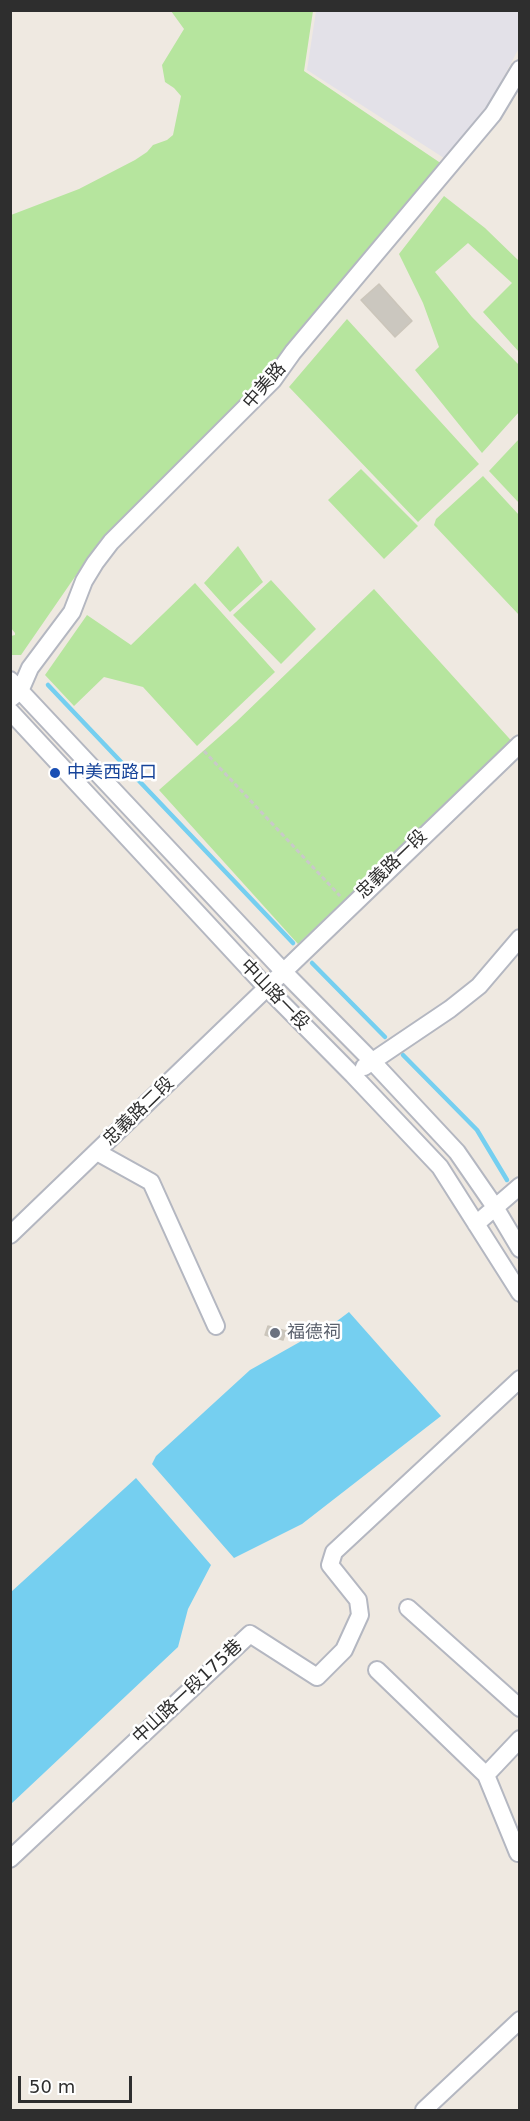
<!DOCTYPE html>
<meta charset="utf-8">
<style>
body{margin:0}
#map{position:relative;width:530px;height:2121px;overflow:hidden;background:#efe9e1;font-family:"DejaVu Sans",sans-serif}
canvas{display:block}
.frame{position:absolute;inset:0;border:12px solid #2e2e2e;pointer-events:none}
.scale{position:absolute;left:18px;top:2076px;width:114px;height:27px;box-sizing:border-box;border:3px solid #2e2e2e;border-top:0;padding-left:8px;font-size:18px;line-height:21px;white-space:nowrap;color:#2e2e2e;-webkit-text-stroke:4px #fff;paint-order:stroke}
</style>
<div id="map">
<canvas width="530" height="2121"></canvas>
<div class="frame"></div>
<div class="scale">50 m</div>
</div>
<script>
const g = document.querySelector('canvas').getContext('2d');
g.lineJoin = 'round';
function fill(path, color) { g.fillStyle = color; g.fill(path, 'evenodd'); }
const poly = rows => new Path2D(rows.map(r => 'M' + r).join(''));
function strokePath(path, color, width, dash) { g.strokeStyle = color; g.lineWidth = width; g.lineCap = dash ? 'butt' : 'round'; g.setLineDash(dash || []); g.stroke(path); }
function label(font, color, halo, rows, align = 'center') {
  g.font = font + ' "DejaVu Sans","Noto Sans TC",sans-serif'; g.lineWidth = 5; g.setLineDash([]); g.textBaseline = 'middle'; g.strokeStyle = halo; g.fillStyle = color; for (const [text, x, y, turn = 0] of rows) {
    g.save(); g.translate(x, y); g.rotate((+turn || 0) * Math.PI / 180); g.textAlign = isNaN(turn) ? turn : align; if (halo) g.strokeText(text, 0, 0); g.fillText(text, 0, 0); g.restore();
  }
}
fill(poly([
 [316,11,519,11,519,48,486,110,444,158,307,70]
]), '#e3e1e8');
fill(poly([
 [171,11,313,11,304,71,442,164,251,393,101,539,21,655,11,655,11,636,15,635,15,633,11,628,11,215,79,189,135,160,147,152,153,145,167,140,173,135,181,96,174,88,165,82,162,65,184,29],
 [444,196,485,228,519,261,519,352,483,312,512,283,468,243,435,272,472,317,519,365,519,412,482,453,415,370,439,347,423,303,399,254],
 [347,319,479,464,418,522,289,387],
 [519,439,519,503,489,471],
 [361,469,418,526,384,559,328,500],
 [483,476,519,515,519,615,434,525,436,519],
 [238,546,263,582,230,612,204,583],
 [271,580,316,629,281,664,233,615],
 [195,583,275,672,197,746,143,687,104,677,74,706,45,675,87,615,131,645],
 [374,589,517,747,413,847,376,868,370,876,298,944,159,790,236,722]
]), '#b6e59e');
fill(poly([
 [349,1312,441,1416,302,1524,234,1558,152,1464,156,1456,250,1370,337,1321],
 [136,1478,211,1565,188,1609,178,1647,11,1804,11,1592]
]), '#75cff0');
strokePath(poly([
 [48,685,293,943],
 [312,963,385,1037],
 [403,1055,477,1130,507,1180]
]), '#75cff0', 4.5);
const building = poly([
 [379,284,412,321,395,337,361,300,379,284],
 [268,1326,286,1331,283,1340,265,1335,268,1326]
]);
fill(building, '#cbc7bf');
strokePath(building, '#cbc5ba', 1.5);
const minor = poly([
 [10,680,284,972,372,1061,457,1152,495,1207,520,1249],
 [10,699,20,691,30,668,72,612,84,581,95,563,111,542,273,380,293,352,493,114,520,69],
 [10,711,267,988,353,1075,440,1167,520,1293],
 [364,1067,450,1009,479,986,520,938],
 [97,1152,151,1182,216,1326],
 [476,1224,520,1186],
 [10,1235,520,744],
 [408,1608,520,1708],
 [377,1670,486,1775,518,1853],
 [486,1775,520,1739],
 [10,1859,250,1634,317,1677,344,1650,360,1615,358,1600,330,1565,334,1552,520,1379],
 [424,2110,520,2020]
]);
strokePath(minor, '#b4b7c1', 20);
strokePath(poly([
 [204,751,340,896]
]), '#c9c9c9', 3, [4.5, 3]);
strokePath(minor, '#fff', 16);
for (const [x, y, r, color] of [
 [55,773,6,"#1a4fb4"],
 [275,1333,6,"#6b7280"]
]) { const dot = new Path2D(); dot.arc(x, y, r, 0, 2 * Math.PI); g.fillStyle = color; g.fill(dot); strokePath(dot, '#fff', 2); }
label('18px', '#2e2e2e', '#fff', [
 ["中美路",265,386,-49],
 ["忠義路一段",392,865,-44],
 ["中山路一段",274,995,46],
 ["忠義路二段",139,1112,-44],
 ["中山路一段175巷",188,1692,-43]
]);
label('18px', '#164399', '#fff', [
 ["中美西路口",67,773]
], 'left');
label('18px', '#5b616d', '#fff', [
 ["福德祠",287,1333]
], 'left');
</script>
